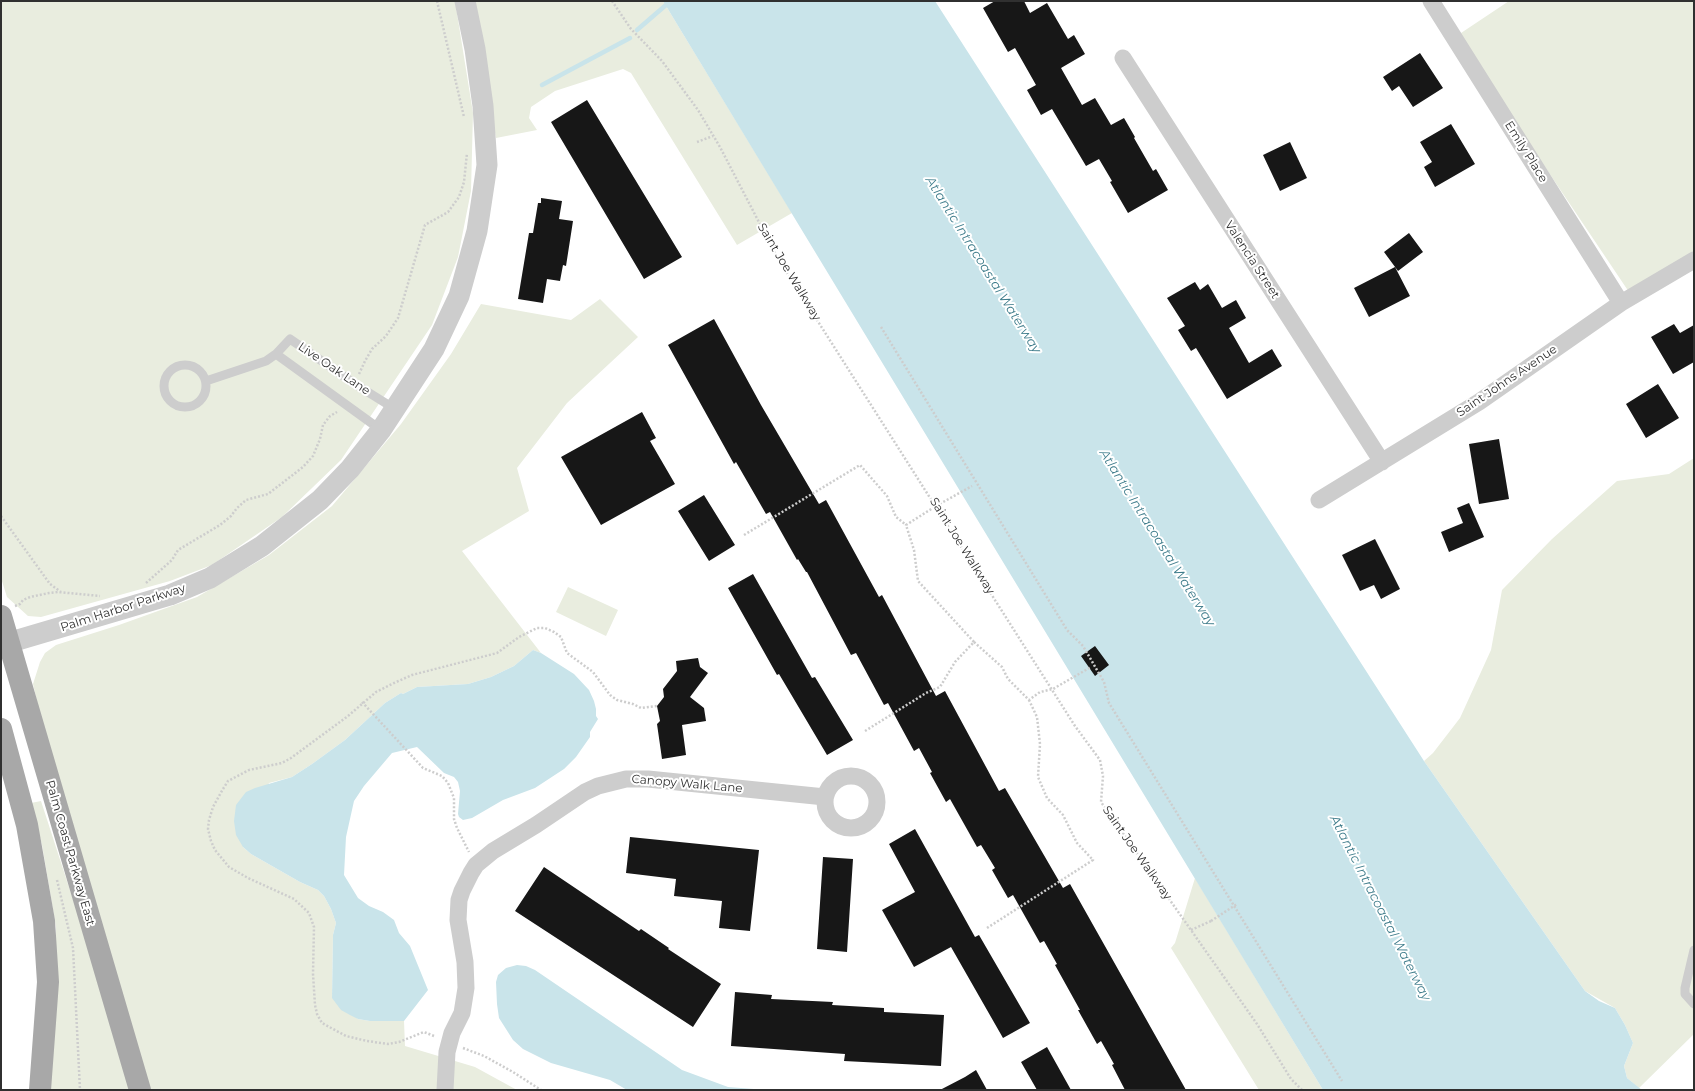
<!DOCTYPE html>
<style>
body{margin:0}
#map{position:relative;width:1695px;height:1091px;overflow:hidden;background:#fff;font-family:Montserrat,sans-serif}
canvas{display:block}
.frame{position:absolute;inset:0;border:2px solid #303030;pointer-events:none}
</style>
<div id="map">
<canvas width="1695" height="1091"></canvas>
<div class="frame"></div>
</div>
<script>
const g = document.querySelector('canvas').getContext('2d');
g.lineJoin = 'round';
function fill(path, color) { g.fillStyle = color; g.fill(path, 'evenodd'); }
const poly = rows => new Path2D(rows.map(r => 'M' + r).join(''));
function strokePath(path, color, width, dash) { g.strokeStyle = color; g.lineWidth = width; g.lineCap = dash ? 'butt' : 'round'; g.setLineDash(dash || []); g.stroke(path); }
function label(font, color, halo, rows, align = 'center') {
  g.font = font + ' Montserrat,sans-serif'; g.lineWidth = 4; g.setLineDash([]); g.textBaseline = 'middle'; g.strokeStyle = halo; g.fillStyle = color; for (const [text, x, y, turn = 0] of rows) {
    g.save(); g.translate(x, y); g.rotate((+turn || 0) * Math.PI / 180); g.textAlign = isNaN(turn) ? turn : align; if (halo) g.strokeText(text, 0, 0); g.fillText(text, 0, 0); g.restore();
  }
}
fill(poly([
 [1,1,455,1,473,113,471,191,458,257,432,325,341,460,282,517,212,565,170,581,41,617,28,616,7,597,1,578],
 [473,1,663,1,792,213,737,245,631,73,623,69,555,91,531,107,529,118,537,130,496,138],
 [1509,1,1694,1,1694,253,1631,295,1461,42,1455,37],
 [600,299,638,337,567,403,517,468,529,511,462,551,541,653,533,650,514,666,491,677,468,684,417,687,403,694,401,693,385,703,345,740,312,764,292,777,269,783,243,847,251,854,300,882,318,890,324,896,331,909,336,923,333,935,332,997,358,1019,370,1021,404,1021,405,1046,475,1067,517,1090,148,1090,39,710,33,684,40,662,45,653,56,645,119,625,197,597,269,555,332,506,401,424,451,354,481,304,571,320],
 [1694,458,1694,1034,1639,1088,1627,1078,1624,1066,1633,1043,1625,1025,1615,1008,1585,991,1424,761,1433,753,1460,718,1491,650,1502,590,1552,539,1617,481,1669,474],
 [568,587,618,610,606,636,556,612],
 [41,801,91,955,130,1090,50,1090,55,994,56,927,42,845,31,803],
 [1195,878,1323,1090,1259,1090,1171,948,1175,943]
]), '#e9eddf');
fill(poly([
 [663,1,935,1,1424,761,1585,991,1599,1001,1615,1008,1625,1025,1633,1043,1624,1066,1627,1078,1642,1090,1323,1090],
 [533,650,541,653,574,674,589,690,594,701,596,709,596,716,598,719,590,732,590,737,576,757,564,769,535,788,503,800,472,818,463,820,459,817,458,814,460,791,458,782,454,777,444,773,417,747,392,753,364,786,354,801,346,837,344,875,358,898,369,906,383,912,394,920,399,933,410,946,428,990,404,1021,370,1021,358,1019,350,1015,341,1010,332,998,333,935,336,923,331,909,324,896,318,890,300,882,251,854,243,847,236,835,234,821,236,805,246,792,255,788,292,777,312,764,345,740,385,703,401,693,403,694,417,687,468,684,491,677,514,666],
 [517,965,526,966,535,970,682,1070,728,1087,767,1090,627,1090,610,1080,551,1063,523,1049,513,1040,499,1018,497,1004,496,982,498,975,506,968]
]), '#c9e4ea');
strokePath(poly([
 [637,30,666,5],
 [542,85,630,38]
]), '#c9e4ea', 4.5);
fill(poly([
 [995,1,1024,1,1030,13,1047,3,1068,39,1074,35,1085,54,1061,68,1082,105,1095,98,1111,125,1124,118,1135,137,1134,138,1153,171,1156,169,1168,190,1128,213,1110,182,1112,181,1099,159,1086,166,1052,109,1041,115,1027,90,1036,85,1015,48,1008,52,983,8],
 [1420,53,1443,88,1413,107,1399,86,1392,91,1383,77],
 [587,100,682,257,644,279,551,122],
 [1451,124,1475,164,1435,187,1424,167,1432,162,1420,142],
 [1290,142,1307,178,1280,191,1263,155],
 [541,198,562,201,559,219,573,221,566,266,563,265,560,281,547,279,543,303,518,299,529,233,533,233,538,203,541,203],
 [1409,233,1423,252,1398,271,1384,252],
 [1395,267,1410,296,1369,317,1354,288],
 [1195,282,1200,290,1208,284,1222,308,1236,300,1246,318,1229,328,1249,363,1272,349,1282,366,1227,399,1196,348,1191,351,1178,330,1185,326,1167,298],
 [714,319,761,405,819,504,826,500,879,597,882,595,936,696,945,691,999,791,1005,788,1063,888,1070,884,1186,1090,1125,1090,1112,1065,1114,1064,1101,1041,1097,1044,1078,1010,1080,1010,1055,965,1057,964,1044,941,1040,943,1013,895,1008,898,992,870,995,868,981,845,977,847,950,799,946,802,930,773,932,772,919,748,914,751,888,703,884,705,856,653,851,655,807,572,806,572,798,559,797,560,770,512,766,514,736,462,734,464,668,345],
 [1674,324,1680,333,1694,325,1694,362,1673,374,1651,337],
 [1658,384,1679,418,1646,438,1626,404],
 [642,412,656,438,650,441,675,484,601,525,561,457],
 [1499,439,1509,499,1479,504,1469,444],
 [704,495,735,545,709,561,678,511],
 [1469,503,1484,537,1449,552,1441,532,1463,523,1457,508],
 [1375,539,1400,589,1381,599,1374,585,1360,591,1342,555],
 [753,574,812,678,815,677,853,740,827,755,779,674,777,675,728,588],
 [1095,646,1109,665,1095,676,1081,656],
 [698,658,700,667,708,673,690,697,704,708,706,721,682,725,686,755,662,759,657,724,660,721,657,706,664,697,663,689,677,671,676,661],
 [915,829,975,937,979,935,1030,1023,1003,1038,951,947,914,967,882,910,915,892,889,844],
 [630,837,759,850,750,931,719,928,722,901,674,896,676,879,626,873],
 [823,857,853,859,847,952,817,949],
 [544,867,639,931,641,929,669,948,668,949,721,984,693,1027,515,911],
 [735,992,772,995,771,999,833,1002,832,1005,884,1008,884,1012,944,1015,941,1066,844,1061,845,1054,731,1046],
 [1047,1047,1071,1090,1037,1090,1021,1062],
 [976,1070,987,1090,940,1090,965,1077]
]), '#171717');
strokePath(poly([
 [437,1,464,117],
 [612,1,631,29,662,61,698,110,720,147,777,257,1075,726,1100,760,1103,776,1101,802,1257,1024,1291,1079,1302,1090],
 [697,142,713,136],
 [881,327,1067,630,1083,646,1104,682,1109,703,1342,1081],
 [359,374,365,361,372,349,386,336,398,318,425,225,448,212,459,197,464,182,467,153],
 [1,516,50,584,61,592],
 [744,535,860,465,887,496,896,517,906,525],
 [146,583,172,560,178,550,220,525,231,516,237,508,246,500,268,494,303,467,313,456,320,439,323,425,330,416,337,412],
 [15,606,20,604,23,600,30,597,49,593,58,592,100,596],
 [974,642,1002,667,1008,679,1029,700,1040,692,1053,689,1091,667],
 [362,702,423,768,442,776,448,783,454,798,454,819,457,828,469,852],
 [865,731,926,693,940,687,955,662,974,642,918,581,914,550,906,525,936,506,972,486],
 [57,880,73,948,80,1090],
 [987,928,1093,860,1077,843,1063,815,1047,798,1038,777,1040,744,1037,717,1029,700],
 [1191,930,1211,921],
 [434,1036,424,1032,399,1042,388,1044,367,1041,346,1036,322,1023,317,1014,315,1005,313,974,314,927,309,913,294,899,248,878,229,867,215,850,211,841,208,829,209,820,213,807,223,789,228,781,249,770,282,763,291,758,348,716,376,692,394,683,412,675,497,653,519,637,537,628,545,628,554,632,561,637,567,653,593,672,610,695,617,700,633,704,641,708,657,706],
 [463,1048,484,1056,513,1072,541,1090]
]), '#cdcdcd', 2.5, [2, 2]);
strokePath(poly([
 [276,354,381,430],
 '164 386a21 21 0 1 1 42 0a21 21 0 1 1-42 0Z',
 [206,381,266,361,276,354,290,339,355,384,395,409],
 [1694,950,1685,988,1685,994,1694,1004]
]), '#cdcdcd', 9);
strokePath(poly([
 [1431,1,1621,303],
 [1123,58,1382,462],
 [1319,500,1479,402,1621,303,1694,260],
 '825 802a26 26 0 1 1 52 0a26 26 0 1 1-52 0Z',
 [445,1090,447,1052,452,1033,462,1013,466,988,465,962,458,920,459,900,462,891,471,873,476,865,493,851,536,825,585,792,598,786,626,779,648,779,825,797]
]), '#cdcdcd', 17);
strokePath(poly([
 [1,645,170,595,210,578,262,546,320,500,350,469,381,430,434,349,459,296,477,231,487,165,483,106,475,49,465,1]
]), '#cdcdcd', 21);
strokePath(poly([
 [1,616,140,1090],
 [1,729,27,825,44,921,48,982,40,1090]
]), '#a8a8a8', 22);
strokePath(poly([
 [1211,921,1237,904]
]), '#cdcdcd', 2.5, [2, 2]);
label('12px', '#303030', '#fff', [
 ["Emily Place",1526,152,58],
 ["Valencia Street",1252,260,57],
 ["Saint Joe Walkway",789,272,59],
 ["Live Oak Lane",334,369,34],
 ["Saint Johns Avenue",1507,381,-34],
 ["Saint Joe Walkway",962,546,58],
 ["Palm Harbor Parkway",123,608,-18],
 ["Canopy Walk Lane",687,784,5],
 ["Palm Coast Parkway East",70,853,74],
 ["Saint Joe Walkway",1137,853,55]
]);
label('italic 13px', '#3e7c8b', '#fff', [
 ["Atlantic Intracoastal Waterway",983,265,58],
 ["Atlantic Intracoastal Waterway",1157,538,58],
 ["Atlantic Intracoastal Waterway",1380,908,63]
]);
</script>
